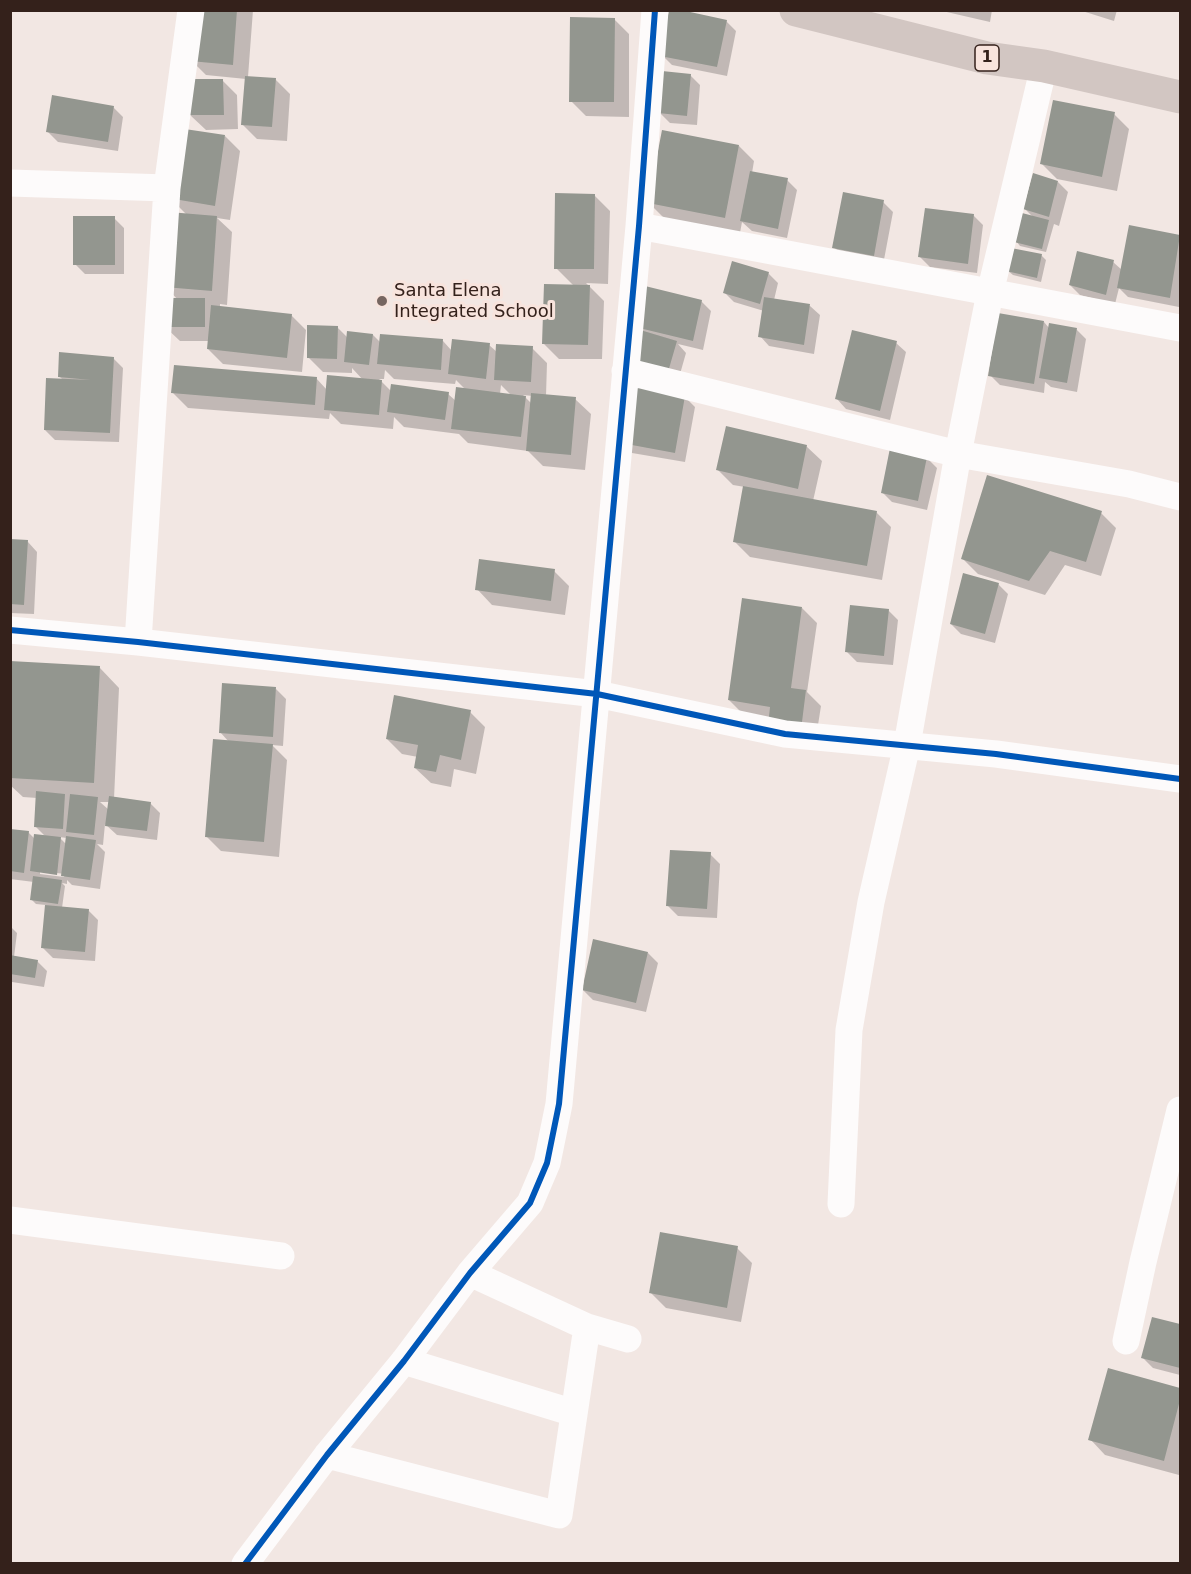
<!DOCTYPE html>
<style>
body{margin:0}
#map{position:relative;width:1191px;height:1574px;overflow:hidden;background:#f2e7e3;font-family:"DejaVu Sans",sans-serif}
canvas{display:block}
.frame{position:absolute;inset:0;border:12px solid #34211b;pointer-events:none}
</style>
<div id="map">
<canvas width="1191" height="1574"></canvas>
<div class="frame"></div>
</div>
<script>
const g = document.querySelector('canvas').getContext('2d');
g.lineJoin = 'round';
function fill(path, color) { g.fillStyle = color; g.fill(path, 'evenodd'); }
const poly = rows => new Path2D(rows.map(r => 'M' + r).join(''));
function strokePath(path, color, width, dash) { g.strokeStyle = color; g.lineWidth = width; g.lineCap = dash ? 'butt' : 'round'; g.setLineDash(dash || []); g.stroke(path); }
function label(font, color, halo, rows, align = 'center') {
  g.font = font + ' "DejaVu Sans",sans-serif'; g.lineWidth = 6; g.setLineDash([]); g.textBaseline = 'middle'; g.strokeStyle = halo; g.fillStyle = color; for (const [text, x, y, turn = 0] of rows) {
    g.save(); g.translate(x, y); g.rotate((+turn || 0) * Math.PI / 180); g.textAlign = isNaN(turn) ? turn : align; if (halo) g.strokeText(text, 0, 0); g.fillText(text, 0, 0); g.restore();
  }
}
fill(poly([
 [195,10,253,10,248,77,275,79,290,94,287,141,257,139,242,124,246,79,206,75,191,60],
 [938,10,992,10,990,22],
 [1079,10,1117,10,1114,21],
 [614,19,629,34,629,117,586,116,571,101],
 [726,21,736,31,727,76,672,65,662,55],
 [690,75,700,85,697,125,670,123,660,113],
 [222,80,237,95,238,129,206,130,190,115],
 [113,107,123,117,118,151,58,142,48,132],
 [1114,114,1129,129,1117,191,1057,179,1042,164],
 [225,136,240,151,230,220,217,218,232,232,227,305,220,304,220,307,291,315,306,330,302,372,223,364,208,349,209,341,180,341,164,326,178,300,166,287,187,215,170,198],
 [739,146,754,161,752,173,787,180,797,190,787,238,752,231,742,222,740,233,664,218,649,203],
 [1058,182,1068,192,1059,226,1054,224,1046,252,1020,246,1016,241,1034,218,1025,209],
 [595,196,610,211,608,284,586,283,604,301,602,359,559,359,544,344,574,286,556,268],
 [883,202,893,212,883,265,844,257,834,247],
 [973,215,983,225,977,273,930,267,920,257],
 [114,218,124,228,124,274,85,274,75,264],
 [1130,227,1180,237,1179,307,1128,297,1119,288,1115,304,1080,295,1070,285,1113,262,1122,270],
 [1041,255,1046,260,1041,282,1013,275,1008,271],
 [768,273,778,283,774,300,810,306,820,315,814,354,769,346,760,336,764,311,734,302,724,292],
 [701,301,711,311,703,350,678,344,686,353,678,381,637,327],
 [1044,322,1049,328,1076,329,1086,339,1077,392,1051,387,1045,382,1044,393,1000,385,990,375],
 [337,327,348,338,373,335,381,343,443,341,452,351,489,345,497,352,532,348,547,363,546,396,575,399,591,414,585,470,543,466,528,451,468,443,459,434,404,427,394,417,393,429,341,424,330,413,329,419,188,408,173,393,316,378,327,390,363,380,352,368,352,373,323,372,308,357],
 [385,370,394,379,455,384,456,380,466,390,456,401,448,394,392,392,379,379,384,379],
 [501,385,512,396,500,394],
 [523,395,533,396,532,404],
 [896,343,906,352,890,420,846,409,837,399],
 [113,358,123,368,119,442,55,440,45,430,63,380,59,376],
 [685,397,695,407,685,462,632,453,622,443],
 [806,446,822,461,813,501,876,512,891,527,882,580,750,557,735,542,745,487,733,485,718,470],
 [927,458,937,468,927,510,892,502,882,492],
 [1101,513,1116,528,1101,576,1065,565,1045,595,978,574,963,559],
 [10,541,28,542,37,552,34,614,10,613],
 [554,571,569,586,565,615,492,605,477,589],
 [998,584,1008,594,995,643,961,634,951,624],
 [802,608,817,623,807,692,821,706,815,744,744,715,729,700],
 [888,610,898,620,893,665,857,662,847,652],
 [10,663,100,668,119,688,114,799,150,803,160,813,157,840,117,835,105,824,103,845,97,844,105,852,100,889,72,885,67,880,67,884,62,883,65,886,62,908,88,910,98,920,95,961,53,958,43,948,46,905,36,904,31,899,34,882,10,879,10,830,28,832,35,839,46,837,35,826,37,798,23,797,10,785],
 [100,802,109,802,109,810],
 [59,837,67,838,66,844],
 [40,871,65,874,64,877,40,874],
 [276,689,286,699,283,746,272,745,287,760,279,857,221,851,206,836,229,742,220,732],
 [470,712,485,727,476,774,454,769,451,787,431,783,415,768,418,757,402,754,387,739],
 [710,854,720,864,717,918,678,916,668,906],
 [10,926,17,933,14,957,37,961,47,971,44,987,12,982,10,996],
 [648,953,658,963,646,1012,593,1000,583,990],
 [737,1248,752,1263,741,1322,666,1308,651,1293],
 [1153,1319,1180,1326,1180,1375,1153,1368,1143,1358],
 [1109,1369,1180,1390,1180,1468,1179,1475,1105,1455,1090,1439]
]), '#0003');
fill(poly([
 [194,10,237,10,233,65,190,61],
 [669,10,681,10,727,20,717,67,660,56],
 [570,17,615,18,614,102,569,102],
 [662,71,691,74,687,116,658,113],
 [245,76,276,78,272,127,241,125],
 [188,79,223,79,224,115,189,115],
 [52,95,114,106,108,142,46,132],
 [1053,100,1115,112,1102,177,1040,164],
 [178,128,225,135,215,206,168,198],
 [662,130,739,145,725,218,648,203],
 [750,171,788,178,778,229,740,221],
 [1033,173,1058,181,1049,217,1023,209],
 [843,192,884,200,874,256,832,248],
 [555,193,595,194,594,269,554,269],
 [925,208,974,214,968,264,918,257],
 [169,212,217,216,212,291,164,287],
 [1022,213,1049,220,1042,249,1014,242],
 [73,216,115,216,115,265,73,265],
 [1129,225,1180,235,1170,298,1117,288],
 [1011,248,1042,254,1037,278,1006,271],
 [1077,251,1114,260,1106,295,1069,285],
 [732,261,769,272,760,304,723,293],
 [544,284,590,285,588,345,542,344],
 [645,286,702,300,693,341,635,327],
 [764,297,810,304,804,345,758,337],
 [163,298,205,298,205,327,163,327],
 [211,305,292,314,287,358,207,349],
 [998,313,1044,321,1034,384,988,376],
 [1049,323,1077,328,1067,383,1039,378],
 [307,325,338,326,337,359,307,358],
 [637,329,677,341,668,372,628,360],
 [852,330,897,341,880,411,835,399],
 [347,331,373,334,369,365,344,362],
 [380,334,443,339,441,370,377,364],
 [452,339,490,343,486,379,448,374],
 [496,344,533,346,531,382,494,380],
 [59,352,114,357,110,433,44,430,46,378,91,380,58,377],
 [174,365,317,377,315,405,171,393],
 [327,375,382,380,379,415,324,410],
 [391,384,449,392,445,420,387,412],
 [631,386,685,396,675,453,621,443],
 [456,387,526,396,521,437,451,429],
 [531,393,576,397,571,455,526,451],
 [726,426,807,445,798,489,716,470],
 [890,448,927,457,918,501,881,493],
 [987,475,1102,511,1086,562,1050,551,1029,581,961,559],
 [743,486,877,511,867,566,733,542],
 [10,539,28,540,24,605,10,604],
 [479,559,555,569,551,601,475,590],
 [963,573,999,583,985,634,950,624],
 [742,598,802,607,791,688,806,690,801,730,768,725,770,707,728,700],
 [850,605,889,609,884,656,845,652],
 [10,661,100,666,94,783,10,778],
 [222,683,276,687,273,737,219,733],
 [394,695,471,710,461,760,440,755,436,772,414,768,418,745,386,739],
 [213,739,273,744,264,842,205,837],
 [36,791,65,794,63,829,34,827],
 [70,794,98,797,94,835,66,832],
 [109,796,151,802,147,831,105,826],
 [10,829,29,831,24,873,10,871],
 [34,834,61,837,57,875,30,871],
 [66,836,96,840,90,880,61,876],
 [670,850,711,852,707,909,666,906],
 [33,876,62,880,58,904,30,900],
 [45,905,89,909,85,952,41,948],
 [593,939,648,952,636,1003,582,990],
 [10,955,38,960,35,978,10,974],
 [660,1232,738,1246,727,1308,649,1293],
 [1152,1317,1180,1324,1180,1368,1141,1358],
 [1108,1368,1180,1388,1180,1400,1164,1461,1088,1440]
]), '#93968f');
strokePath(poly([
 [10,183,167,188],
 [639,226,1180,328],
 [625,371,958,454,1129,484,1180,497],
 [10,630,138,642,597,694,785,734,996,754,1180,779],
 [138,642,167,188,191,10],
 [841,1204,849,1030,871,902,907,745,958,454,990,293,1044,66],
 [10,1220,281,1256],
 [470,1273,587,1327,628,1339],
 [1126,1341,1143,1262,1180,1110],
 [404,1361,574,1413],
 [327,1455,559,1515,587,1327],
 [245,1564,327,1455,404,1361,470,1273,530,1203,547,1163,559,1104,639,226,655,10]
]), '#fdfbfb', 27);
strokePath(poly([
 [796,10,987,58,1044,66,1180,97]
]), '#d2c6c2', 33);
strokePath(poly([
 [10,630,138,642,597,694,785,734,996,754,1180,779],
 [245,1564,327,1455,404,1361,470,1273,530,1203,547,1163,559,1104,639,226,655,10]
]), '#0057b8', 6);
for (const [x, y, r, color] of [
 [382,301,6,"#766661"]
]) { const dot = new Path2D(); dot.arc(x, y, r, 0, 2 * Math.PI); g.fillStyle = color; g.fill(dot); strokePath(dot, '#f8e4dd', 2); }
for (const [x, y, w] of [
 [987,58,24]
]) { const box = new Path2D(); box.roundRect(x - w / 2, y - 13, w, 26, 4.5); g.fillStyle = '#f8e4dd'; g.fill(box); strokePath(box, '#34211b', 1.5); }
label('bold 16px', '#34211b', null, [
 ["1",987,58]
]);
label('18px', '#34211b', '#f8e4dd', [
 ["Santa Elena",394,291],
 ["Integrated School",394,312]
], 'left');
</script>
